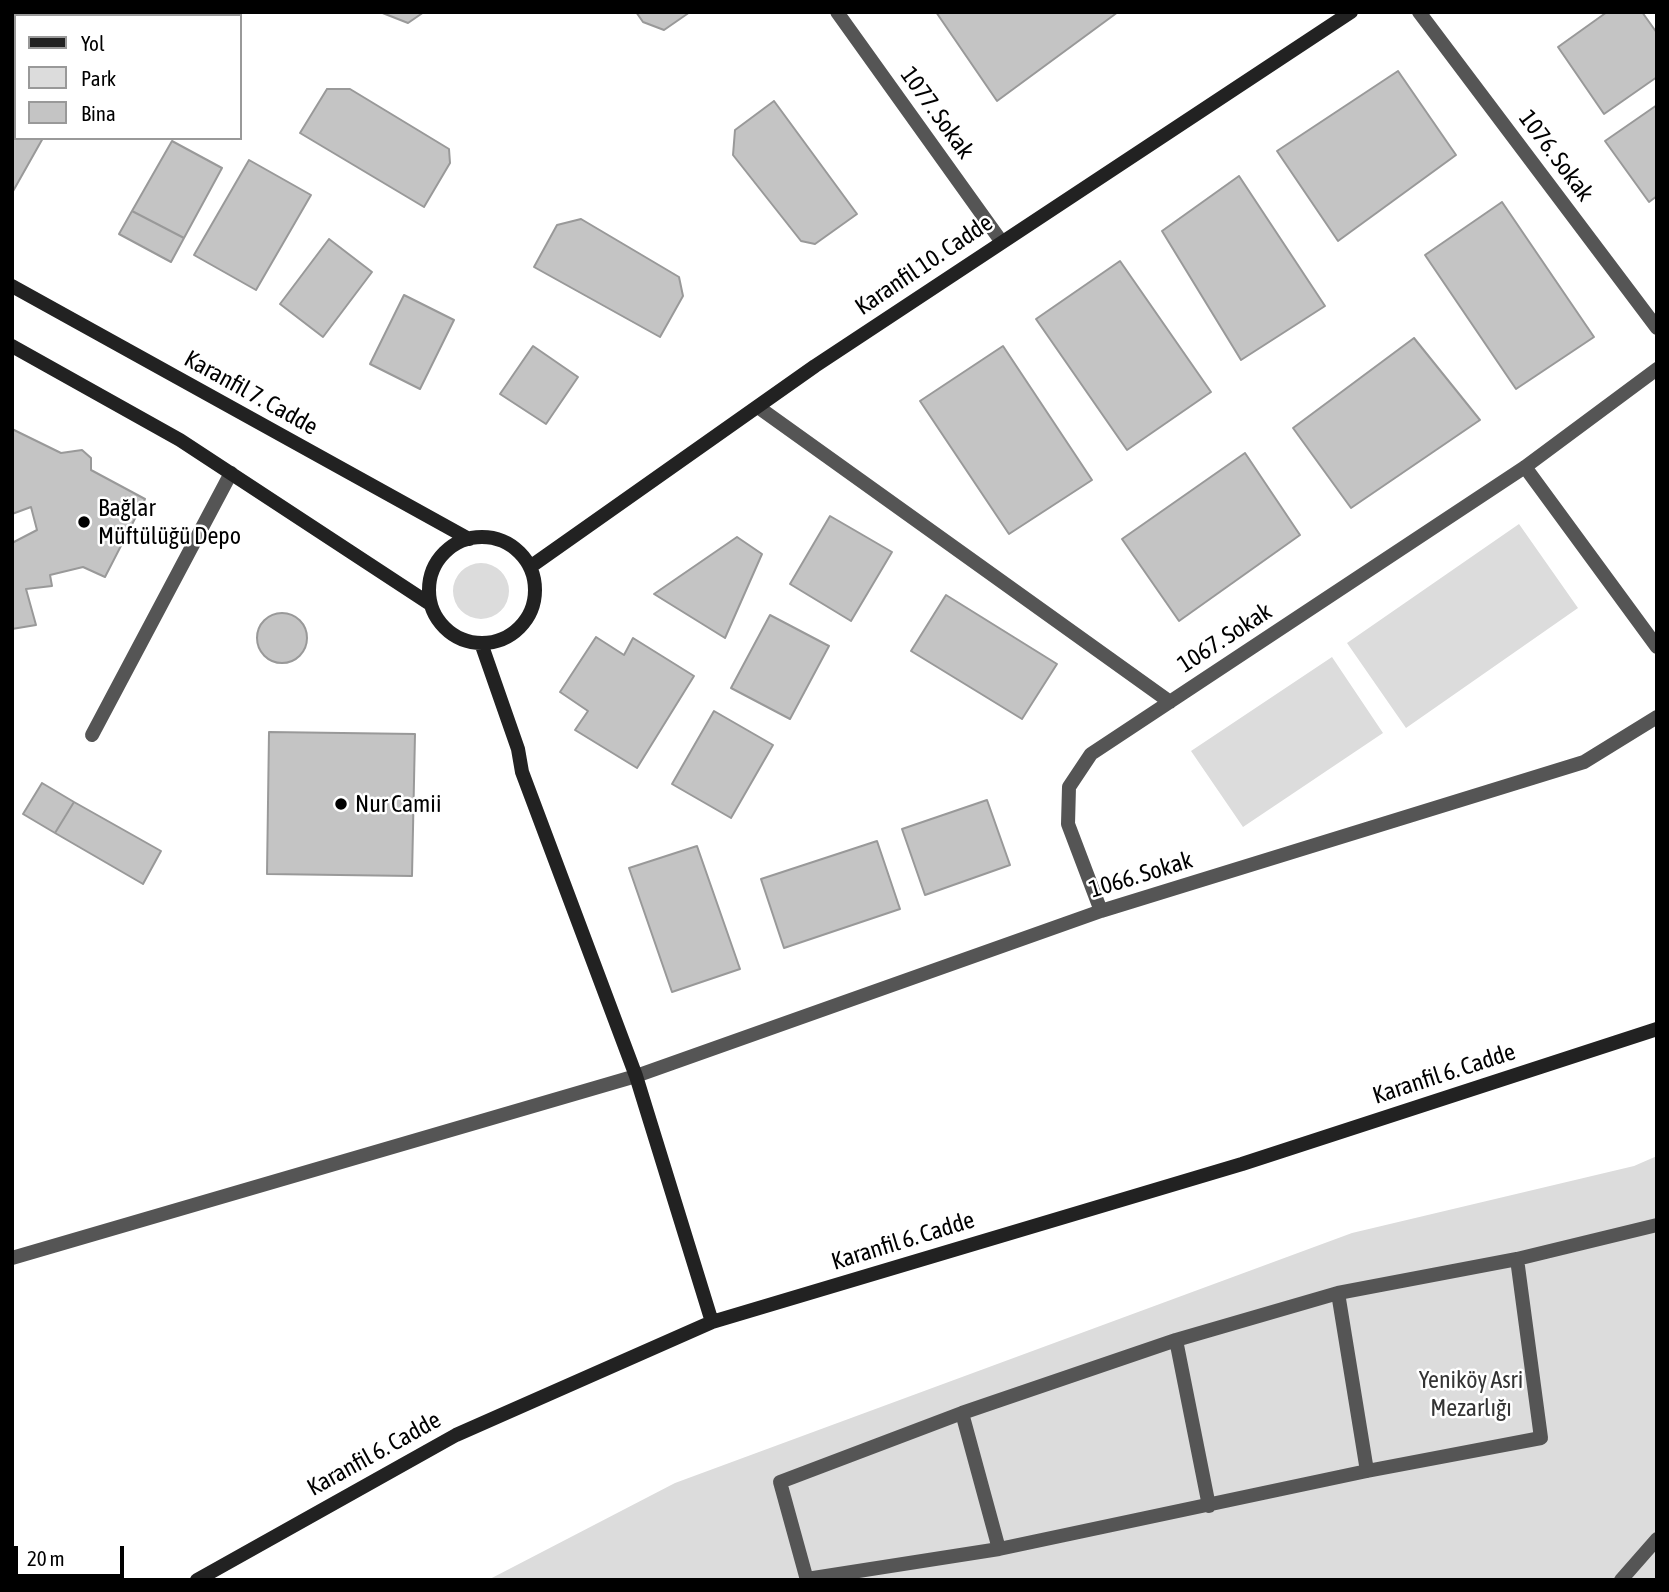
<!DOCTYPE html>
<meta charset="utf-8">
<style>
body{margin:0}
#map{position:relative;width:1669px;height:1592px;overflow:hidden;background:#fff;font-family:"Asap Condensed",sans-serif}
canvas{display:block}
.frame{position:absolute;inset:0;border:14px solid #000;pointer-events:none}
.legend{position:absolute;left:14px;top:14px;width:228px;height:126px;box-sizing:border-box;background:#fff;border:2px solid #999;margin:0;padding:9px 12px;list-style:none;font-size:21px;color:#000}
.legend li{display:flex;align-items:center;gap:14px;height:35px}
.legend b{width:35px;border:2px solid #999}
.scale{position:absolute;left:14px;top:1546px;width:110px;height:32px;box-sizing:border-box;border:4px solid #000;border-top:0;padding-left:9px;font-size:21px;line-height:24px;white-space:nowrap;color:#000;-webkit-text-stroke:5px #fff;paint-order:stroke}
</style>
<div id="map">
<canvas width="1669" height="1592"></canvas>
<div class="frame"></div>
<ul class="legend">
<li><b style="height:9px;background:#222"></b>Yol</li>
<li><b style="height:19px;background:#dcdcdc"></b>Park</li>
<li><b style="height:19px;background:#c4c4c4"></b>Bina</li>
</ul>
<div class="scale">20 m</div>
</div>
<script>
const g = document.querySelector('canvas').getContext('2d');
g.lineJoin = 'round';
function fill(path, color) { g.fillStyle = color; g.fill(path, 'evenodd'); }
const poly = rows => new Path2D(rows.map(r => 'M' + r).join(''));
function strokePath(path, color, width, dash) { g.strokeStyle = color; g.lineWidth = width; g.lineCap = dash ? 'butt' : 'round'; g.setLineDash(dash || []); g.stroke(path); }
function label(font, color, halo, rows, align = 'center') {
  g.font = font + ' "Asap Condensed",sans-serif'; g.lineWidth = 5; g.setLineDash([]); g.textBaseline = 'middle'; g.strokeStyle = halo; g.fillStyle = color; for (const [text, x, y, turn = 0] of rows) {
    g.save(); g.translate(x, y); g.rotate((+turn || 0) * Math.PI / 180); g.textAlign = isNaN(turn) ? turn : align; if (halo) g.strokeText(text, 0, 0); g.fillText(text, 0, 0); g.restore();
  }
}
fill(poly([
 [1519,524,1578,608,1406,728,1347,643],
 '453 591a28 28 0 1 1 56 0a28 28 0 1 1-56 0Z',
 [1332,657,1383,733,1243,827,1191,751],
 [1657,1156,1657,1580,488,1580,675,1483,1352,1233,1634,1166]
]), '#dcdcdc');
const building = poly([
 [380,12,424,12,408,23,380,12],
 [636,12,690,12,664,30,643,22,636,12],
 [936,12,1118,12,997,101,936,12],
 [1607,12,1642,12,1657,33,1657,77,1604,114,1558,47,1607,12],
 [1398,71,1456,155,1338,241,1277,151,1398,71],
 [327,89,350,89,449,149,450,163,424,207,300,133,327,89],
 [774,101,857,214,815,244,801,241,733,155,735,130,774,101],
 [1657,105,1657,196,1649,202,1605,141,1657,105],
 [12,107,16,109,16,138,43,138,12,193,12,107],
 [172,141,222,168,184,238,132,211,172,141],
 [249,160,311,195,256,290,194,255,249,160],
 [1239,176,1325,306,1241,360,1162,231,1239,176],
 [1502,202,1594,337,1516,389,1425,255,1502,202],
 [132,211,184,238,171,262,119,234,132,211],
 [581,219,679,277,683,296,660,337,534,267,557,225,581,219],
 [329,239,372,272,323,337,280,304,329,239],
 [1120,261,1211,392,1127,450,1036,319,1120,261],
 [404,295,454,320,420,389,370,364,404,295],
 [1414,338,1480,420,1351,508,1293,428,1414,338],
 [533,346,578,377,546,424,500,394,533,346],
 [1003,346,1092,480,1009,534,920,401,1003,346],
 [12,429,61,453,82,450,91,458,91,470,145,499,105,577,83,567,50,575,52,586,26,589,36,625,12,629,12,543,37,530,31,507,12,514,12,429],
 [1245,453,1300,535,1179,621,1122,539,1245,453],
 [830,516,892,552,851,621,790,584,830,516],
 [737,537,762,554,725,638,654,594,737,537],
 [946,595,1057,664,1022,719,911,651,946,595],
 '257 638a25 25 0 1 1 50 0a25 25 0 1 1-50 0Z',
 [770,615,829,646,790,719,731,688,770,615],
 [596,637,624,655,633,638,694,676,637,768,575,730,588,711,560,692,596,637],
 [714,711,773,745,731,818,672,784,714,711],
 [269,732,415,734,412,876,267,874,269,732],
 [42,783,74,802,55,833,23,814,42,783],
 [987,800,1010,865,925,895,902,829,987,800],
 [74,802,161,851,143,884,55,833,74,802],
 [877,841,900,909,784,948,761,879,877,841],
 [697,846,740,969,672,992,629,868,697,846]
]);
fill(building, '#c4c4c4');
strokePath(building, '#999', 2);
strokePath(poly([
 [92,735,231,473],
 [1338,1293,1367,1471],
 [1176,1340,1209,1506],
 [962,1413,999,1549],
 [807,1579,999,1549,1367,1471,1541,1438,1517,1259],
 [807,1580,780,1482,962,1413,1176,1340,1338,1293,1517,1259,1657,1225],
 [1621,1580,1657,1539]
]), '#555', 14);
strokePath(poly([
 [837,12,1001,241],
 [1419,12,1657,328],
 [758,407,1170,702],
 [1525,467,1657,647],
 [1101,911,1068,824,1069,787,1091,754,1525,467,1657,369],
 [12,1258,636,1076,1101,911,1584,762,1657,717]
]), '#555', 14);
strokePath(poly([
 [12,286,469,539],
 [12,346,180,440,430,604],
 '429 590a53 53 0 1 1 106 0a53 53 0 1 1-106 0Z',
 [530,567,815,366,1351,12],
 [481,643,518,749,522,772,636,1076,712,1322],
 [197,1580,456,1435,712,1322,1242,1164,1657,1029]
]), '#222', 14);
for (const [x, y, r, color] of [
 [84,522,7,"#000"],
 [341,804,7,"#000"]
]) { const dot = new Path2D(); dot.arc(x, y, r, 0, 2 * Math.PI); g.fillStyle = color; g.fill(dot); strokePath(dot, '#fff', 2.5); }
label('24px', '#000', '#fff', [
 ["1077. Sokak",937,113,54],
 ["1076. Sokak",1556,156,53],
 ["Karanfil 10. Cadde",924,265,-34],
 ["Karanfil 7. Cadde",251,393,29],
 ["1067. Sokak",1225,638,-33],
 ["1066. Sokak",1141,875,-17],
 ["Karanfil 6. Cadde",1444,1074,-18],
 ["Karanfil 6. Cadde",903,1241,-17],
 ["Karanfil 6. Cadde",374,1454,-29]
]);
label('24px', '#000', '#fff', [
 ["Bağlar",98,508],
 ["Müftülüğü Depo",98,536],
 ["Nur Camii",355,804]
], 'left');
label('24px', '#333', '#fff', [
 ["Yeniköy Asri",1471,1380],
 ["Mezarlığı",1471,1408]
]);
</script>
